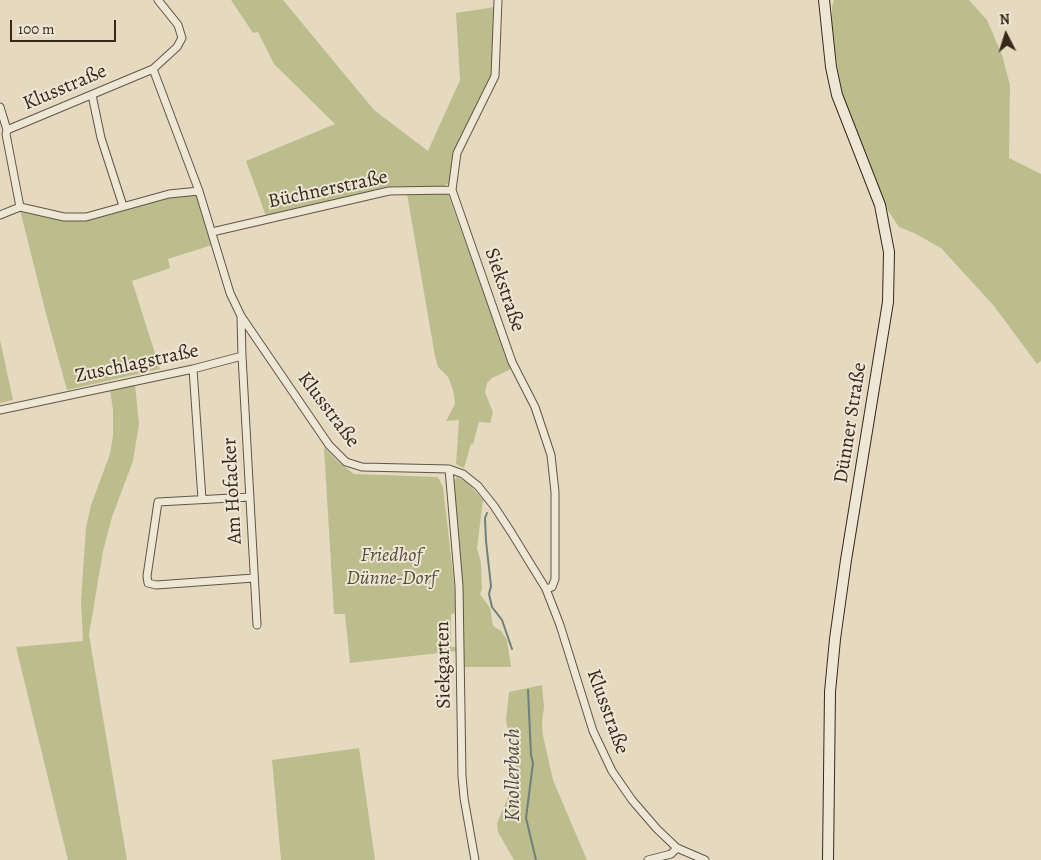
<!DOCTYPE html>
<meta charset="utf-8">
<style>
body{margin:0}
#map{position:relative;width:1041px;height:860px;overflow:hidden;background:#e5dabf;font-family:Alegreya,serif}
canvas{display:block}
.north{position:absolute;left:981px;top:10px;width:50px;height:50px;-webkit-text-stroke:4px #eee7d5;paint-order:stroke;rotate:355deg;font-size:14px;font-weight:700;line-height:20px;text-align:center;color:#38271d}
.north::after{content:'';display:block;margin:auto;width:18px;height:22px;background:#38271d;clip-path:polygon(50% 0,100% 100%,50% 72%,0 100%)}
.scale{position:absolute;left:10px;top:20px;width:106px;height:22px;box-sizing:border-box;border:2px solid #38271d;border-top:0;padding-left:6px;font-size:15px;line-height:18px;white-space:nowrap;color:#38271d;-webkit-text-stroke:4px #eee7d5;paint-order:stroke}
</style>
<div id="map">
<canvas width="1041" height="860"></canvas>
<div class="north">N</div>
<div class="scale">100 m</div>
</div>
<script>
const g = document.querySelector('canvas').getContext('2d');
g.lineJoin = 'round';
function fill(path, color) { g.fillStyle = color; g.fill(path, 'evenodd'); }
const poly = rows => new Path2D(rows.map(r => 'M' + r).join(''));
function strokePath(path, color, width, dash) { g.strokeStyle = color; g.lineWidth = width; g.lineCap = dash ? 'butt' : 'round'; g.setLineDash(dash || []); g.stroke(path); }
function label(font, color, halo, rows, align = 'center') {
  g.font = font + ' Alegreya,serif'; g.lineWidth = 4; g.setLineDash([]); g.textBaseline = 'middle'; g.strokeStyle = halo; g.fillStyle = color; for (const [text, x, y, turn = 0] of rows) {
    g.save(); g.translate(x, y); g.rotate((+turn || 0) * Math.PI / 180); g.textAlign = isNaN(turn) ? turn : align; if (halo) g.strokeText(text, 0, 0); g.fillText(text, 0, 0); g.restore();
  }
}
fill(poly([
 [231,0,283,0,374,110,428,151,460,80,456,13,495,7,493,75,453,152,449,183,444,186,387,187,266,216,246,161,335,124,274,64,258,32,253,33],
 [834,0,969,0,987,20,1002,55,1010,85,1009,158,1041,174,1041,361,1037,364,994,306,941,248,914,233,899,227,883,203,842,100,832,29,832,7],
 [197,194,212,245,168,259,170,268,132,281,160,369,67,390,46,314,20,210,64,219,170,196],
 [407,194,448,194,511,369,492,378,487,383,485,392,493,412,490,423,479,422,473,444,471,444,464,468,456,464,459,420,446,421,455,404,453,390,448,377,438,367,435,356],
 [0,340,13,400,0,403],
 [135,385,139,424,133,461,112,517,103,551,89,635,127,860,68,860,16,647,83,641,81,601,86,528,91,505,110,454,113,436,113,410,110,390],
 [324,447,335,459,354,474,437,477,439,479,443,487,456,601,456,613,451,614,451,647,457,647,457,651,350,663,345,614,334,614],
 [457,477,467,482,483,500,477,548,481,563,482,589,480,594,490,608,493,626,501,631,507,640,511,667,464,667,462,586,452,483],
 [542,685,544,707,542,723,543,736,553,780,587,860,514,860,498,832,497,823,517,776,506,720,509,692],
 [359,748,375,860,281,860,272,760]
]), '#bbbd8d');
strokePath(poly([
 [487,513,485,518,486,541,491,586,489,594,492,607,502,620,512,649],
 [528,690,531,755,533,763,526,818,536,860]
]), '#707f79', 2);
const street = poly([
 [498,0,495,76,457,153,452,190,512,362,535,407,551,455,555,492,555,579,552,587,546,589],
 [153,69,199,191,230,293,241,316,329,445,346,462,362,467,449,469,463,474,478,486,494,506,511,532,546,589,560,625,593,731,612,771,632,800,657,829,677,848,705,860],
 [92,95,101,138,123,206],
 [0,107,7,130,6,134,20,207],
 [7,130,153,69,177,47,182,38,178,25,158,0],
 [20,207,64,217,86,217,169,194,199,191],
 [0,215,20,207],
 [212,232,389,191,452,190],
 [242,356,257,625],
 [193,369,202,499],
 [0,410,193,369,242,356,241,317],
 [449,469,459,586,462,776,464,798,475,860],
 [250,497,158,502,147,576,148,583,156,585,254,578],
 [648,860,671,854,677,848]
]);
const secondary = poly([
 [824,0,831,67,837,95,880,205,889,252,888,302,846,560,835,639,830,692,828,860]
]);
strokePath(street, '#635446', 9);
strokePath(secondary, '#38271d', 12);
strokePath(street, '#eee7d5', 7);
strokePath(secondary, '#eee7d5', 10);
label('20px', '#38271d', '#eee7d5', [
 ["Klusstraße",65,88,-23],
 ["Büchnerstraße",328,190,-12],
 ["Siekstraße",504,290,71],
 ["Zuschlagstraße",137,364,-12],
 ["Klusstraße",328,410,53],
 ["Dünner Straße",851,423,-81],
 ["Am Hofacker",233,491,-93],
 ["Siekgarten",444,665,-91],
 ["Klusstraße",607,712,70]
]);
label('italic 20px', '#594c39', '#eee7d5', [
 ["Friedhof",391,556],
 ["Dünne-Dorf",391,579]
]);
label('italic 21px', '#504c44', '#eee7d5', [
 ["Knollerbach",514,775,-90]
]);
</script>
